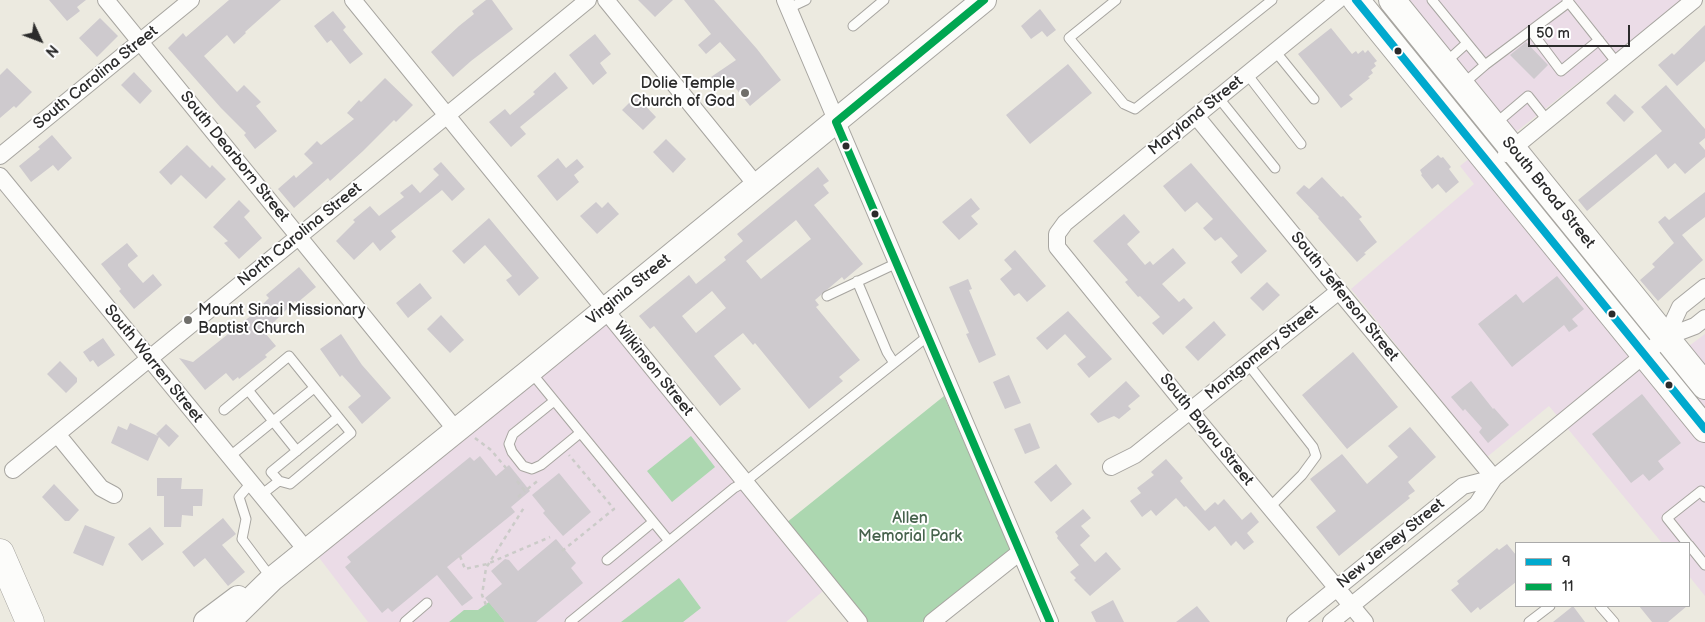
<!DOCTYPE html>
<style>
body{margin:0}
#map{position:relative;width:1705px;height:622px;overflow:hidden;background:#eceae0;font-family:"Balsamiq Sans",sans-serif}
canvas{display:block}
.legend{position:absolute;left:1515px;top:542px;width:175px;height:65px;box-sizing:border-box;background:#fff;border:1px solid #aaa;margin:0;padding:6px 9px;list-style:none;font-size:15px;color:#2b2b2b}
.legend li{display:flex;align-items:center;gap:10px;height:25px}
.legend b{width:25px;border:1px solid #aaa}
.north{position:absolute;left:15px;top:15px;width:50px;height:50px;-webkit-text-stroke:4px #fff;paint-order:stroke;rotate:133deg;font-size:14px;font-weight:700;line-height:20px;text-align:center;color:#2b2b2b}
.north::after{content:'';display:block;margin:auto;width:18px;height:22px;background:#2b2b2b;clip-path:polygon(50% 0,100% 100%,50% 72%,0 100%)}
.scale{position:absolute;left:1528px;top:25px;width:102px;height:22px;box-sizing:border-box;border:2px solid #2b2b2b;border-top:0;padding-left:6px;font-size:15px;line-height:18px;white-space:nowrap;color:#2b2b2b;-webkit-text-stroke:4px #fff;paint-order:stroke}
</style>
<div id="map">
<canvas width="1705" height="622"></canvas>
<ul class="legend">
<li><b style="height:6px;background:#00a9ce"></b>9</li>
<li><b style="height:6px;background:#00a651"></b>11</li>
</ul>
<div class="north">N</div>
<div class="scale">50 m</div>
</div>
<script>
const g = document.querySelector('canvas').getContext('2d');
g.lineJoin = 'round';
function fill(path, color) { g.fillStyle = color; g.fill(path, 'evenodd'); }
const poly = rows => new Path2D(rows.map(r => 'M' + r).join(''));
function strokePath(path, color, width, dash) { g.strokeStyle = color; g.lineWidth = width; g.lineCap = dash ? 'butt' : 'round'; g.setLineDash(dash || []); g.stroke(path); }
function label(font, color, halo, rows, align = 'center') {
  g.font = font + ' "Balsamiq Sans",sans-serif'; g.lineWidth = 4; g.setLineDash([]); g.textBaseline = 'middle'; g.strokeStyle = halo; g.fillStyle = color; for (const [text, x, y, turn = 0] of rows) {
    g.save(); g.translate(x, y); g.rotate((+turn || 0) * Math.PI / 180); g.textAlign = isNaN(turn) ? turn : align; if (halo) g.strokeText(text, 0, 0); g.fillText(text, 0, 0); g.restore();
  }
}
fill(poly([
 [1399,0,1682,0,1477,163,1650,375,1705,334,1705,596,1689,576,1689,543,1662,543,1549,406,1487,457,1351,289,1474,184,1460,166,1505,129],
 [614,312,834,582,786,622,368,622,314,551]
]), '#ebdce7');
fill(poly([
 [944,396,1011,550,922,622,867,622,786,523],
 [691,436,715,467,672,502,647,471],
 [679,578,701,608,683,622,621,622],
 [489,602,505,622,449,622,464,610,478,610]
]), '#acd7b0');
fill(poly([
 [49,0,86,0,77,7,80,11,67,21],
 [229,0,281,0,245,32,246,33,234,44,227,35,204,56,237,92,244,85,261,102,256,106,277,131,255,149,244,135,246,133,221,108,168,48,183,33,186,37],
 [486,0,492,0,513,29,471,61,453,77,431,52,459,26,474,14,472,11],
 [638,0,673,0,655,17],
 [684,0,714,0,757,49,781,80,750,106,729,80,719,87,711,77,736,60,720,42,706,54,698,45,711,34],
 [1040,9,1056,30,1047,37,1042,31,1031,39,1021,26],
 [333,11,346,27,343,30,363,54,350,64,331,40,327,43,314,26],
 [100,18,118,36,97,57,79,38],
 [1705,25,1705,61,1677,86,1658,65,1672,53,1674,55],
 [1331,28,1352,54,1356,51,1358,54,1363,50,1365,53,1368,50,1377,61,1374,63,1376,66,1371,70,1373,73,1368,77,1370,78,1349,95,1353,99,1341,108,1298,54],
 [595,34,611,54,600,63,607,73,593,85,569,55],
 [1526,42,1548,65,1534,79,1510,55],
 [1068,64,1092,93,1030,144,1006,115],
 [7,68,32,92,16,108,14,106,0,118,0,75],
 [134,72,152,91,140,104,121,85],
 [555,72,568,88,520,127,526,134,511,147,489,122,505,109,510,115,535,94,533,92],
 [385,78,413,105,396,122,394,120,363,151,330,181,328,178,294,208,278,189,294,175,296,178,313,163,304,154,317,141,321,145,354,119,347,113,359,100,361,102],
 [1666,85,1705,129,1705,138,1699,143,1705,150,1705,157,1685,174,1675,163,1668,169,1656,154,1587,211,1578,200,1662,131,1641,107],
 [1615,94,1634,112,1624,122,1606,103],
 [636,96,656,117,643,130,622,110],
 [52,135,72,158,58,171,53,165,31,182,19,166,40,149,38,147],
 [666,139,686,159,673,173,653,152],
 [187,145,210,168,212,165,226,179,206,199,181,175,171,185,159,172],
 [1438,155,1441,158,1443,157,1451,167,1449,169,1459,182,1446,193,1438,184,1432,189,1421,175,1422,174,1420,170],
 [558,158,566,168,577,159,584,167,574,175,579,182,557,201,537,176],
 [441,162,465,189,452,201,442,190,391,231,396,237,380,251,373,242,354,260,336,241,355,222,353,220,370,206,379,216,404,197,400,193,412,184,420,193,439,175,433,169],
 [1191,163,1267,251,1241,274,1231,262,1238,256,1221,237,1215,241,1203,228,1213,219,1197,202,1185,212,1163,186],
 [818,167,829,181,823,185,829,193,814,205,863,264,844,280,842,277,815,300,819,305,816,307,860,360,839,377,843,381,809,409,755,343,753,345,743,333,714,356,741,389,720,406,654,326,650,329,639,316,689,275,696,284,726,260,724,257,743,241,737,234],
 [796,220,811,239,761,279,746,261],
 [712,291,726,308,696,333,682,316],
 [1322,177,1341,197,1343,196,1362,217,1359,219,1377,242,1364,253,1366,254,1357,262,1318,218,1319,217,1296,193,1304,185,1309,189],
 [1705,192,1705,217,1682,235,1703,260,1658,301,1640,280,1655,267,1652,264,1674,243,1658,222,1665,216,1669,220],
 [971,198,980,209,971,216,978,224,959,240,942,222],
 [239,200,250,211,244,217,262,238,239,259,224,243,228,241,213,227],
 [596,202,602,208,608,202,619,214,597,234,580,216],
 [1124,214,1140,232,1127,244,1145,265,1150,261,1153,265,1173,248,1186,263,1162,284,1179,302,1184,298,1193,308,1163,335,1152,323,1160,317,1140,296,1138,297,1125,282,1128,280,1093,241],
 [489,218,539,278,519,296,506,280,512,276,485,245,464,264,452,251],
 [127,243,138,256,128,264,128,266,143,283,153,274,162,285,134,309,119,291,121,289,101,264],
 [1015,250,1046,286,1027,302,1019,293,1014,296,1000,279,1012,269,1004,260],
 [299,267,316,287,297,303,295,301,268,328,269,330,265,333,276,346,265,355,267,357,239,379,238,377,233,381,226,373,205,390,179,358,193,362,262,307,261,306,269,298,266,295],
 [1557,276,1584,309,1572,319,1578,326,1569,332,1564,325,1512,367,1478,324,1516,294,1523,303],
 [968,279,972,289,969,290,996,355,979,363,966,334,969,333,949,287],
 [1267,282,1280,295,1263,311,1250,298],
 [420,283,432,298,408,318,396,303],
 [1068,311,1112,359,1089,378,1077,364,1086,357,1065,334,1047,350,1036,338],
 [441,315,464,340,450,353,427,329],
 [1214,321,1226,335,1198,361,1185,347],
 [341,334,362,365,391,398,362,424,348,407,361,396,342,375,340,377,320,349],
 [103,338,115,355,98,367,93,360,90,362,83,352],
 [1353,352,1398,407,1347,449,1302,395],
 [60,361,77,378,77,382,66,393,47,374],
 [1009,375,1021,403,1005,409,993,382],
 [1126,381,1140,396,1128,406,1131,409,1119,419,1114,416,1098,423,1090,414],
 [1471,381,1493,409,1494,408,1509,425,1488,443,1479,432,1482,428,1465,409,1463,411,1451,397],
 [1642,394,1681,443,1658,461,1664,469,1649,481,1643,474,1631,483,1592,434],
 [130,423,158,436,156,434,166,424,179,436,169,447,159,437,148,461,111,443,118,426,127,430],
 [1030,423,1040,448,1025,454,1014,429],
 [1410,427,1436,457,1408,482,1415,491,1408,496,1410,498,1339,556,1316,527,1336,511,1310,479,1342,454,1367,484,1398,457,1388,446],
 [480,456,496,476,509,465,530,491,511,507,515,512,447,567,473,598,462,606,437,575,392,612,388,608,382,613,345,567,351,562,347,557,470,457,474,461],
 [1166,459,1183,478,1180,481,1205,511,1215,502,1218,505,1224,499,1242,520,1251,512,1259,522,1247,533,1254,542,1244,550,1236,541,1231,546,1215,526,1209,531,1186,506,1184,507,1176,498,1156,516,1151,510,1142,517,1130,501,1141,493,1137,488,1154,475,1151,472],
 [1056,464,1072,484,1051,502,1034,482],
 [559,473,591,512,563,536,543,513,545,511,532,495],
 [157,478,182,478,181,489,203,489,202,506,193,506,193,516,182,515,181,527,164,527,164,496,157,496],
 [54,484,79,510,69,521,65,521,42,497],
 [1083,509,1091,518,1081,526,1090,536,1080,545,1095,562,1106,552,1121,569,1090,596,1074,580,1076,578,1070,572,1079,565,1057,538,1058,536,1055,532],
 [223,518,236,534,222,545,245,572,228,586,205,558,194,567,182,552],
 [85,525,115,537,103,566,73,553],
 [150,527,164,544,142,561,128,544],
 [556,539,576,563,571,568,583,583,536,622,505,622,485,598,502,584,491,571,505,559,509,560,518,571],
 [1507,544,1516,555,1516,582,1480,610,1478,607,1471,613,1451,590,1459,584,1457,581,1497,548,1499,550],
 [1113,600,1124,622,1096,622,1091,612],
 [1197,606,1210,622,1176,622],
 [1573,606,1585,622,1553,622],
 [1639,606,1687,606,1668,622,1652,622]
]), '#cecace');
const lane = poly([
 [1116,0,1069,38,1124,104,1135,109,1272,0],
 [1432,0,1467,43],
 [1567,0,1617,63],
 [789,8,806,0],
 [853,26,884,0],
 [1531,31,1561,71,1599,40],
 [1275,51,1314,99],
 [1446,62,1467,43,1485,65,1463,84],
 [1485,65,1569,2],
 [1247,74,1301,144],
 [1218,97,1275,168],
 [1495,124,1528,96,1547,120],
 [857,281,887,352,894,363],
 [827,296,897,263],
 [1248,364,1313,447,1316,456,1302,475,1270,507],
 [530,371,669,541],
 [248,390,297,451],
 [554,401,513,434,509,444,512,452,523,466,532,469,541,465,580,433],
 [224,410,289,356,351,433,290,484,279,481,271,472,338,417],
 [229,457,314,388],
 [251,483,239,497,246,519,242,539,272,579],
 [261,495,279,481],
 [1687,543,1667,518,1701,491,1705,497],
 [1689,545,1705,565],
 [607,560,653,522],
 [1600,606,1614,622],
 [405,622,427,603],
 [570,622,734,488,745,482,928,336],
 [1529,622,1550,606]
]);
const street = poly([
 [106,0,456,430],
 [353,0,859,622],
 [606,0,757,186],
 [785,0,1050,622],
 [1338,0,1065,223,1057,234,1057,247,1190,411,1365,622],
 [1196,116,1339,291,1494,478],
 [1506,154,1694,0],
 [0,156,191,0],
 [0,176,307,551],
 [1666,337,1680,307,1705,287],
 [57,434,101,488,114,495],
 [1111,467,1135,455,1339,291],
 [13,470,588,0],
 [932,622,1020,552],
 [1295,622,1463,486,1494,478],
 [1331,622,1477,504,1494,478,1644,355,1666,337,1695,326,1705,318]
]);
const secondary = poly([
 [206,622,238,598],
 [228,622,272,579,530,371,984,0]
]);
const primary = poly([
 [1356,0,1705,429],
 [1392,0,1705,386]
]);
const highway = poly([
 [0,553,30,622]
]);
strokePath(lane, '#a7a5a0', 11);
strokePath(street, '#a7a5a0', 18);
strokePath(secondary, '#a7a5a0', 26);
strokePath(primary, '#a7a5a0', 28);
strokePath(highway, '#a7a5a0', 29);
strokePath(poly([
 [475,438,491,450,506,468],
 [517,481,525,491,540,479],
 [518,497,525,491],
 [562,551,614,509,569,455],
 [460,556,465,569,487,564,550,537],
 [486,605,482,595,486,568,525,506]
]), '#cbcbc8', 2.5, [4, 4]);
strokePath(lane, '#fcfcfa', 9);
strokePath(street, '#fcfcfa', 16);
strokePath(secondary, '#fcfcfa', 24);
strokePath(primary, '#fcfcfa', 26);
strokePath(highway, '#fcfcfa', 28);
strokePath(poly([
 [1356,0,1705,429]
]), '#00a9ce', 8);
strokePath(poly([
 [984,0,836,122,1050,622]
]), '#00a651', 8);
for (const [x, y, r, color] of [
 [1398,51,4.5,"#2b2b2b"],
 [745,93,5,"#6f6e6a"],
 [846,146,4.5,"#2b2b2b"],
 [875,214,4.5,"#2b2b2b"],
 [1612,314,4.5,"#2b2b2b"],
 [188,320,5,"#6f6e6a"],
 [1669,385,4.5,"#2b2b2b"]
]) { const dot = new Path2D(); dot.arc(x, y, r, 0, 2 * Math.PI); g.fillStyle = color; g.fill(dot); strokePath(dot, '#fff', 2); }
label('16px', '#2b2b2b', '#fff', [
 ["South Carolina Street",96,78,-39],
 ["Maryland Street",1196,116,-39],
 ["South Dearborn Street",234,157,51],
 ["South Broad Street",1548,193,51],
 ["North Carolina Street",300,235,-39],
 ["Virginia Street",629,290,-39],
 ["South Jefferson Street",1344,297,51],
 ["Montgomery Street",1262,353,-39],
 ["South Warren Street",153,364,51],
 ["Wilkinson Street",653,369,51],
 ["South Bayou Street",1206,430,51],
 ["New Jersey Street",1391,544,-39]
]);
label('16px', '#2b2b2b', '#fff', [
 ["Dolie Temple",735,84],
 ["Church of God",735,102],
 ["Mount Sinai Missionary",198,311,"left"],
 ["Baptist Church",198,329,"left"]
], 'right');
label('16px', '#46624c', '#fff', [
 ["Allen",910,519],
 ["Memorial Park",910,537]
]);
</script>
